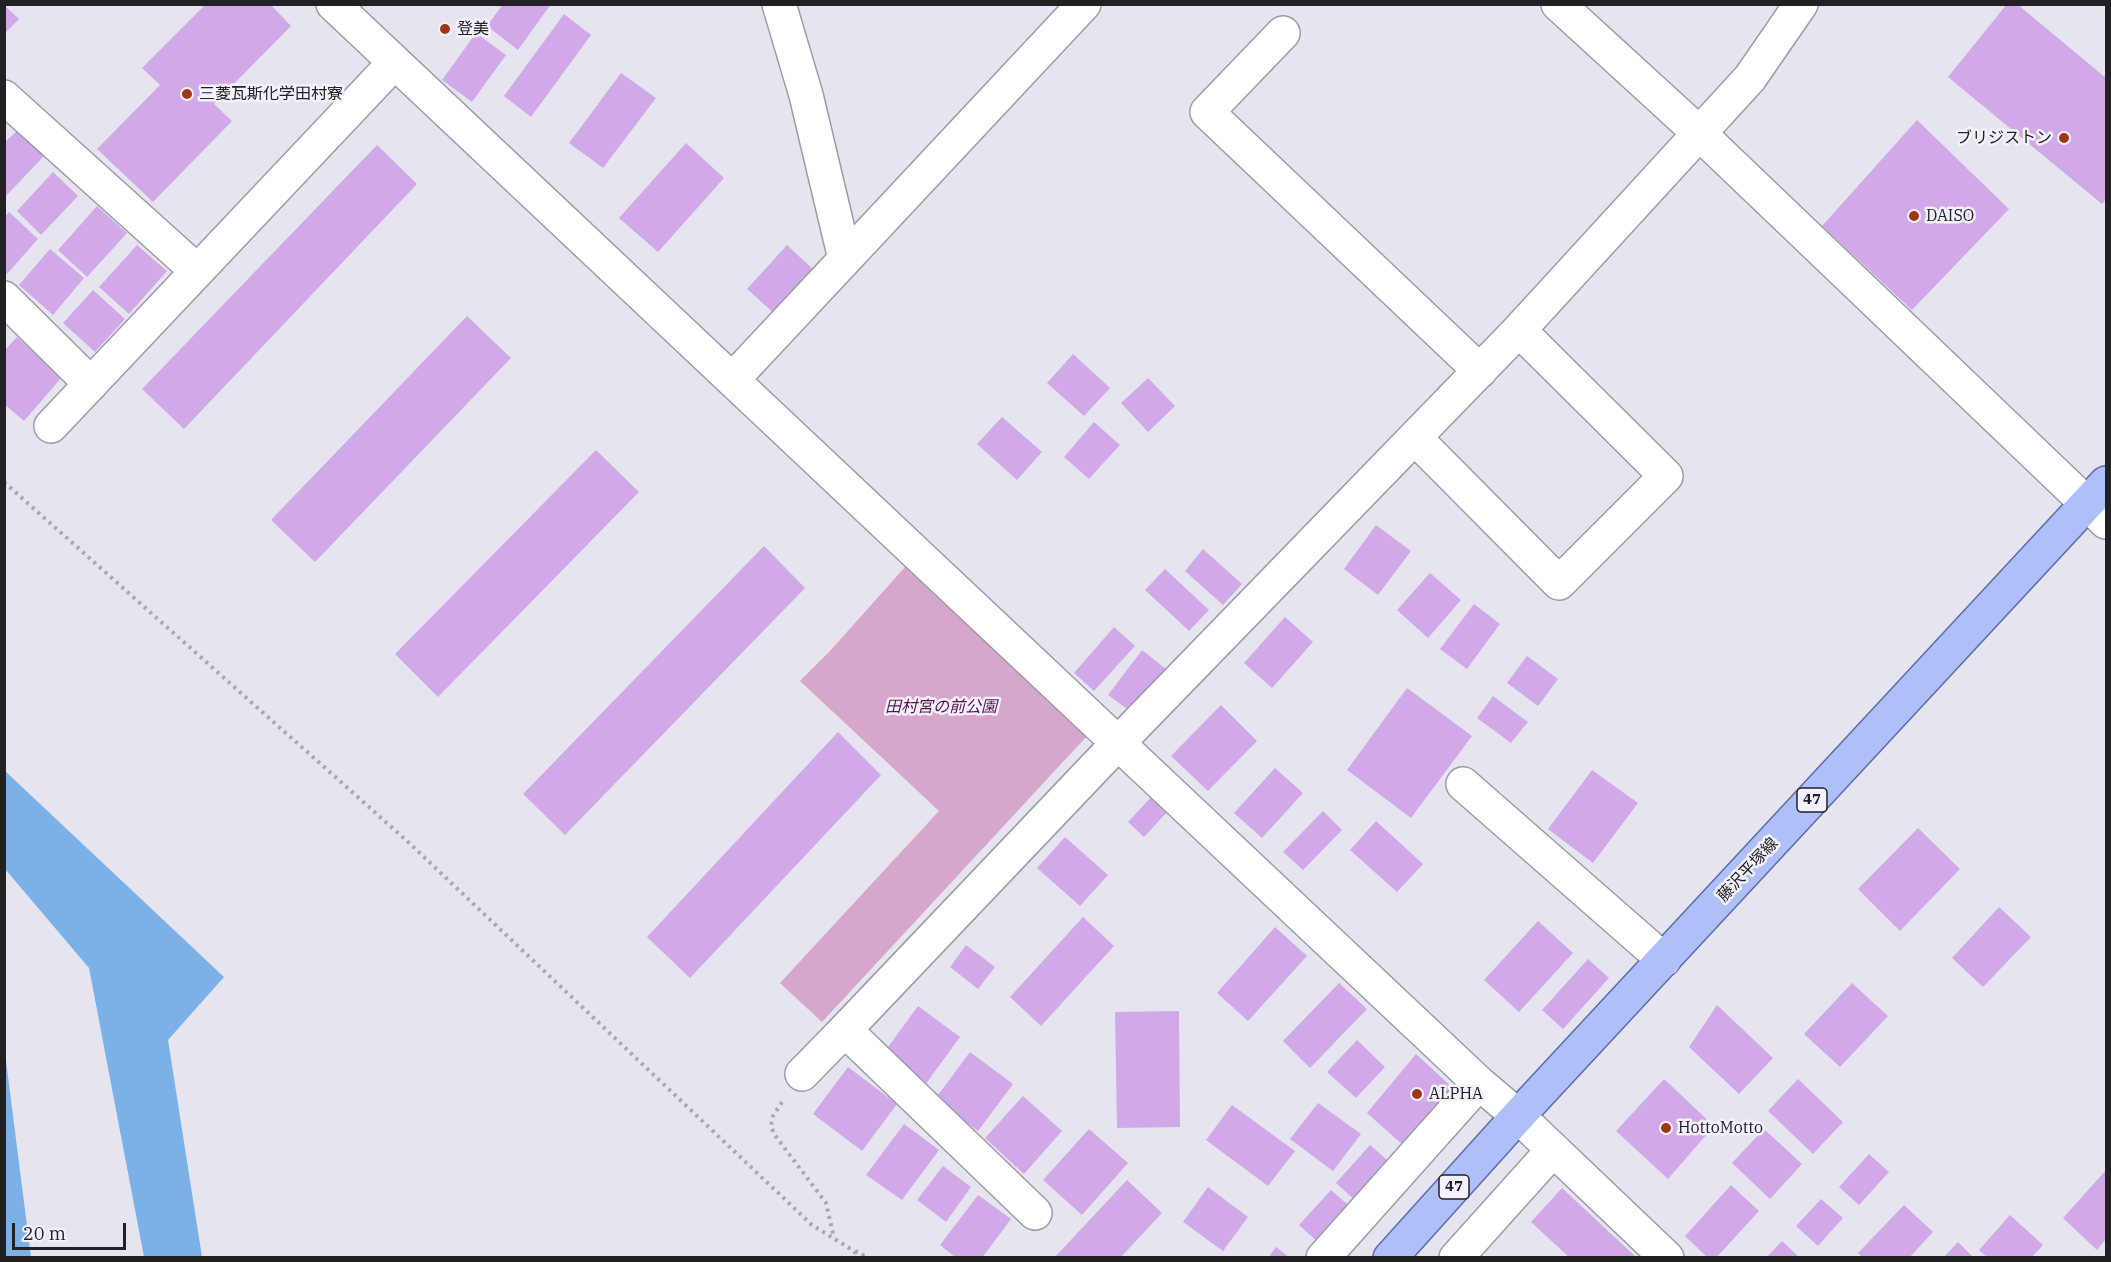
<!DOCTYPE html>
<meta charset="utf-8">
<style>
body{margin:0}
#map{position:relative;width:2111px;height:1262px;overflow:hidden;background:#e6e5ef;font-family:"IBM Plex Serif",serif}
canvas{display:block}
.frame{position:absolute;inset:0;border:6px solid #212124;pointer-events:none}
.scale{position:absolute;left:12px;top:1223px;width:114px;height:27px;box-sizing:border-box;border:3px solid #212124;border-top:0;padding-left:8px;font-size:18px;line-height:21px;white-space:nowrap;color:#212124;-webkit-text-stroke:4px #f3f2fc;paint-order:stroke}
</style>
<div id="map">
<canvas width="2111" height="1262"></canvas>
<div class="frame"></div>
<div class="scale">20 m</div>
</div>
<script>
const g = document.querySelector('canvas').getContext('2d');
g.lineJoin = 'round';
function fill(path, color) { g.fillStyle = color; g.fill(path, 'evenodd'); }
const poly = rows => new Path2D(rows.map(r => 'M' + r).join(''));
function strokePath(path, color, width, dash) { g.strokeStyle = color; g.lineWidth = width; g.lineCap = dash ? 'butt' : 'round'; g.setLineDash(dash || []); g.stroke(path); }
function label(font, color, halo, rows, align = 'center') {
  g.font = font + ' "IBM Plex Serif","Noto Sans JP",serif'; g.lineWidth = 5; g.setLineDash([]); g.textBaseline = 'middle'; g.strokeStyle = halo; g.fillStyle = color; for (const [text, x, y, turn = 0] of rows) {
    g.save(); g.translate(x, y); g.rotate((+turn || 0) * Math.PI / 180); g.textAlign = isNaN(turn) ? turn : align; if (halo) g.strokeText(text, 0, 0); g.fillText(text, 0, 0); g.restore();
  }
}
fill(poly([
 [905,567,1087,736,822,1022,780,983,939,811,800,681,830,651]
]), '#d6a6cc');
fill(poly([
 [4,770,224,977,168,1040,202,1257,144,1257,89,968,5,869],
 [4,1053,5,1053,31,1257,5,1257]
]), '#7cb1e7');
fill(poly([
 [206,4,270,4,291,26,214,104,232,121,153,202,97,149,160,85,142,68],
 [503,4,551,4,518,50,487,26],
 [2007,4,2017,4,2106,78,2106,199,2102,204,1948,77],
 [4,5,19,19,4,34],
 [564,14,591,35,531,117,504,96],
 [476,33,506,55,472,102,442,80],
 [621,73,656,98,603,168,569,143],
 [1917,120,2009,209,1912,310,1822,226],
 [17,131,44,156,4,198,4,143],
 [686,143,724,178,658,252,619,218],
 [377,145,417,184,184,429,142,389],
 [53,172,78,196,41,235,17,211],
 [97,206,127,233,87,277,58,250],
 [9,212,38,239,7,274,4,272,4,217],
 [137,245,167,271,129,314,99,287],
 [787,245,816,272,776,315,747,289],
 [50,249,84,278,53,315,19,285],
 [93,290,125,319,95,352,63,323],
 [467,316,511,358,315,562,271,520],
 [17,337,62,377,24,421,4,404,4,351],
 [1073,354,1110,388,1084,416,1047,383],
 [1148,378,1175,406,1148,432,1121,403],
 [1002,417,1042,452,1017,480,977,444],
 [1094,422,1120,445,1089,479,1064,457],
 [596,450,639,492,438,697,395,654],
 [1376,525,1411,551,1378,595,1344,569],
 [764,546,805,588,565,835,523,794],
 [1203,549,1242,584,1223,605,1185,571],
 [1165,569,1209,610,1189,631,1145,590],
 [1430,573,1461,600,1428,638,1397,610],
 [1474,604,1500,624,1467,669,1440,649],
 [1285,617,1313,642,1272,688,1244,663],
 [1114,627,1135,646,1094,691,1074,673],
 [1142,650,1170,672,1137,716,1108,695],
 [1527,656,1558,679,1538,706,1507,683],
 [1407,688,1472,736,1411,818,1347,770],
 [1493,696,1528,722,1511,743,1477,718],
 [1221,705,1257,741,1208,791,1171,756],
 [838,732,881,775,690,978,647,937],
 [1275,768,1303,793,1262,838,1234,813],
 [1592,770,1638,803,1593,863,1548,829],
 [1153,795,1169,810,1144,837,1128,822],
 [1323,811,1342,830,1303,870,1283,852],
 [1376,821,1423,864,1397,892,1350,850],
 [1918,828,1960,869,1900,931,1858,889],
 [1065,837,1108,875,1080,906,1037,868],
 [1999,907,2031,937,1983,987,1952,958],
 [1083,917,1114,946,1041,1026,1010,997],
 [1538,921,1573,953,1519,1012,1484,980],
 [1275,927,1307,956,1248,1021,1217,993],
 [966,945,995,967,978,989,950,967],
 [1588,959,1609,978,1563,1029,1542,1010],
 [1339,983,1367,1009,1310,1068,1283,1041],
 [1852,983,1888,1016,1840,1067,1804,1034],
 [1717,1005,1773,1058,1739,1094,1689,1047],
 [918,1006,960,1037,925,1085,883,1054],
 [1179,1011,1180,1127,1117,1128,1115,1012],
 [1357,1040,1385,1067,1356,1098,1327,1072],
 [970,1052,1013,1084,978,1131,935,1099],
 [1416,1054,1455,1090,1405,1147,1367,1113],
 [848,1067,897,1104,862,1151,813,1114],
 [1664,1079,1714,1126,1668,1179,1616,1131],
 [1798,1079,1843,1122,1813,1154,1768,1111],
 [1023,1096,1062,1131,1024,1174,985,1138],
 [1318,1103,1361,1134,1333,1171,1290,1139],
 [1232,1105,1295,1151,1268,1186,1206,1140],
 [904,1124,939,1150,902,1200,866,1175],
 [1089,1129,1128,1163,1082,1215,1043,1180],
 [1764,1129,1802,1164,1770,1199,1732,1163],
 [1370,1145,1393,1165,1359,1204,1336,1183],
 [1869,1154,1889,1172,1859,1205,1839,1187],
 [943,1166,971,1187,946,1222,917,1200],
 [2106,1170,2106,1239,2097,1250,2063,1218],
 [1127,1180,1162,1213,1120,1258,1054,1258],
 [1731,1185,1759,1211,1716,1258,1708,1258,1685,1236],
 [1208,1187,1248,1217,1223,1251,1183,1222],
 [1562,1188,1637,1258,1570,1258,1531,1222],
 [1331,1190,1354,1210,1322,1246,1299,1225],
 [978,1195,1011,1219,982,1258,956,1258,940,1245],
 [1821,1199,1843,1218,1818,1246,1796,1226],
 [1904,1205,1933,1232,1909,1258,1863,1258,1858,1253],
 [2010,1215,2043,1245,2031,1258,1988,1258,1979,1250],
 [1782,1241,1800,1258,1766,1258],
 [1958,1242,1974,1258,1943,1258],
 [1276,1247,1290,1258,1268,1258]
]), '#d1a9e8');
const minor = poly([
 [333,4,1479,1083,1518,1116,1667,1258],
 [779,4,806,95,845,259],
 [1558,4,1699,133,2106,522],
 [1283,33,1207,112,1480,371],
 [4,97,196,270],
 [4,298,91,384],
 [733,379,1084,4],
 [51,426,394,63],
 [1415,438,1559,583,1666,476,1519,330],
 [1463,784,1664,960],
 [802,1074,845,1030],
 [1035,1213,845,1030,1118,743,1519,330,1750,78,1801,4],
 [1323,1258,1479,1083],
 [1456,1258,1553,1150]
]);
const major = poly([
 [1390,1258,1518,1116,2106,483]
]);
strokePath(minor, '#9d9ca5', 36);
strokePath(major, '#5a6cab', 36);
strokePath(poly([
 [4,482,406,840,812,1225,854,1251,859,1258],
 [782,1102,773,1116,771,1125,774,1134,826,1203,834,1238],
 [855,1251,869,1258]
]), '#a9a8b0', 4, [3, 4.5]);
strokePath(minor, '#fff', 33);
strokePath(major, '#afbff8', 33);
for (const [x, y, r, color] of [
 [445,29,6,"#9e3713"],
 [187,94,6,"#9e3713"],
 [2064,138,6,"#9e3713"],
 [1914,216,6,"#9e3713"],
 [1417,1094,6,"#9e3713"],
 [1666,1128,6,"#9e3713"]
]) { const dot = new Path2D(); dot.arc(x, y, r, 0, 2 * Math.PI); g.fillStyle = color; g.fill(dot); strokePath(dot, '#f3f2fc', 2); }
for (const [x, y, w] of [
 [1812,800,30],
 [1454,1187,30]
]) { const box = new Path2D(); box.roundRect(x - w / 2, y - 12, w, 24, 4.5); g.fillStyle = '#f3f2fc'; g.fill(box); strokePath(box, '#212124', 1.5); }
label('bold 15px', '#212124', null, [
 ["47",1812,800],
 ["47",1454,1187]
]);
label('16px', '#212124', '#f3f2fc', [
 ["登美",457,29],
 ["三菱瓦斯化学田村寮",199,94],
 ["ブリジストン",2052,138,"right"],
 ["DAISO",1926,216],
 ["ALPHA",1429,1094],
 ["HottoMotto",1678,1128]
], 'left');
label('italic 16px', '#591250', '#f3f2fc', [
 ["田村宮の前公園",941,707]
]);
label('16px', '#212124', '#f3f2fc', [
 ["藤沢平塚線",1748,870,-47]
]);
</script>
